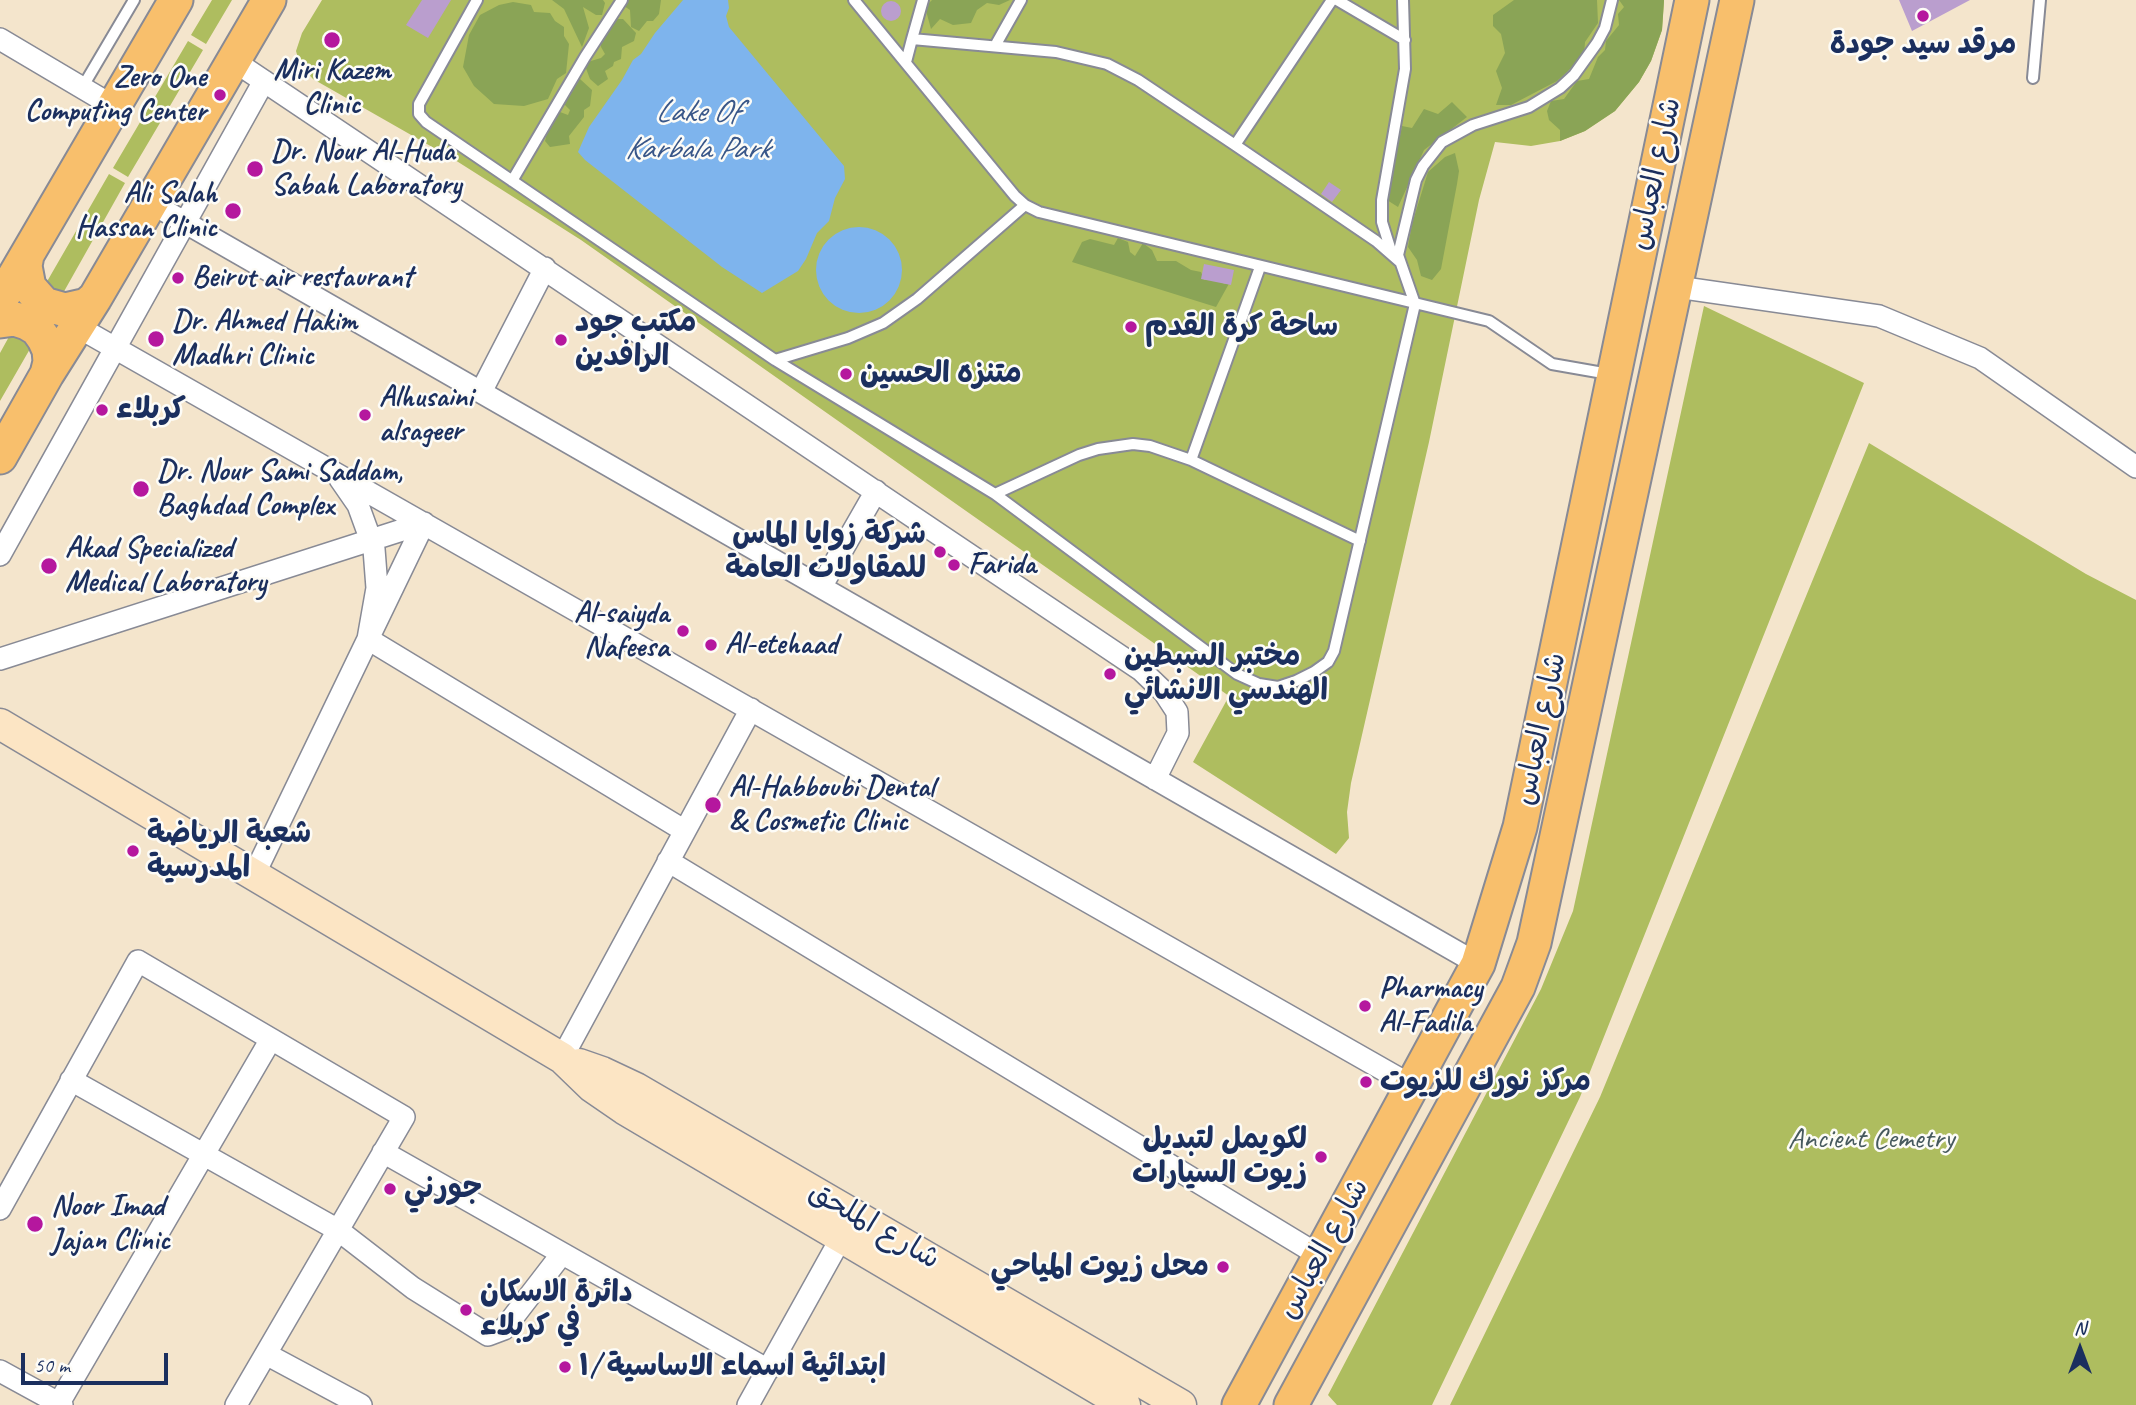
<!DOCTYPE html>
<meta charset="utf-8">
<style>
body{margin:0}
#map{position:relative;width:2136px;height:1405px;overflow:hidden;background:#f4e5cc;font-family:Caveat,sans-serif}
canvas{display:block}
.north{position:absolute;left:2045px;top:1314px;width:70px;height:70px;-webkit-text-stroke:5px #fdfcf7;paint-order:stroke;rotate:0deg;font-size:19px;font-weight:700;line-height:28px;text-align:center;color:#1b2f5e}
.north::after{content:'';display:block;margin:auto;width:24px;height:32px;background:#1b2f5e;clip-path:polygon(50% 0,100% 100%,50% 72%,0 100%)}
.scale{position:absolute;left:21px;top:1353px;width:147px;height:32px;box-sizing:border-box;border:4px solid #1b2f5e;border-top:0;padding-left:9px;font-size:21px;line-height:24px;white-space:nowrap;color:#1b2f5e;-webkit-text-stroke:5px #fdfcf7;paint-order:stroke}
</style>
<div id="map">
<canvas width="2136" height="1405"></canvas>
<div class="north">N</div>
<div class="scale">50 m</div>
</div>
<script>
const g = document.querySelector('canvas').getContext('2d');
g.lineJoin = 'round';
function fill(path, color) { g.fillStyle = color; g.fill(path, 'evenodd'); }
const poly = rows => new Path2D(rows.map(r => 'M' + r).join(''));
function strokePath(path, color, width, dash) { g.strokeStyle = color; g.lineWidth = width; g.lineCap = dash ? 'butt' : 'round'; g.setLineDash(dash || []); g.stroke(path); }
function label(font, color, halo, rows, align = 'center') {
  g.font = font + ' Caveat,"Playpen Sans Arabic",sans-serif'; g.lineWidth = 5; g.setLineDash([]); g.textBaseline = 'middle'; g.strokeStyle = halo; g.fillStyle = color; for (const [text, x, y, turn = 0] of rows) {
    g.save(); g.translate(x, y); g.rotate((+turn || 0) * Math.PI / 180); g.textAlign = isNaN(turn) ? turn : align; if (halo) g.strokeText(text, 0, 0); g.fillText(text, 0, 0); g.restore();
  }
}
fill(poly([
 [212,0,232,0,206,44,191,35],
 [322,0,1664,0,1664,2,1662,30,1651,61,1639,82,1615,111,1585,131,1560,141,1531,146,1495,142,1479,200,1429,442,1351,783,1347,812,1349,838,1336,854,1193,762,1229,696,581,240,455,160,313,79,300,65,296,51,302,33],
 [188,41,203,50,128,177,113,168],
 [109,174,125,183,62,295,45,285],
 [1704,306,1864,383,1580,1097,1432,1405,1337,1405,1328,1395,1541,989,1573,911],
 [21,315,42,328,0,401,0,353],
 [1869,443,2086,574,2136,600,2136,1405,1450,1405,1600,1097]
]), '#aebd5f');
fill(poly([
 [552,0,603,0,605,3,602,15,596,15,583,7,589,28,582,47,564,9],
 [628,0,661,0,659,14,653,21,647,21,639,31,631,27,630,10,624,6],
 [932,0,1010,0,999,5,987,3,977,10,971,23,953,25,940,19,931,29,925,7],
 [1514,0,1597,0,1598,23,1585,42,1584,56,1557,81,1511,105,1496,105,1502,88,1496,71,1505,53,1501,34,1493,26,1493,15],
 [1619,0,1664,0,1662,30,1651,61,1639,82,1615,111,1585,131,1560,141,1560,130,1549,120,1547,111,1551,101,1564,99,1577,81,1589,79,1598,57,1605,50,1606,41,1619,25,1618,14,1624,7],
 [513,2,531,5,534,12,550,13,555,21,564,27,564,36,569,44,566,73,557,79,548,99,524,106,494,104,474,86,463,67,469,35,480,15,499,5],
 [618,19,623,19,636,33,634,41,622,47,621,59,614,62,613,66,605,71,608,79,598,86,590,79,584,63,601,58,605,54,601,47,601,37,607,26],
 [580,79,592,90,590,106,584,110,584,117,569,136,570,144,550,147,545,141,549,125,554,121,555,115,560,112,568,115,570,110,565,105,566,97,573,89,574,82],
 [1452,102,1467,117,1424,150,1398,207,1387,200,1402,126,1412,128,1424,109,1438,114],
 [1455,153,1459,171,1457,184,1441,269,1432,280,1421,276,1417,260,1408,247,1412,224,1428,172,1445,157],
 [1118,238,1128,242,1130,252,1135,256,1143,243,1152,250,1157,261,1176,261,1191,270,1201,272,1204,280,1213,279,1225,284,1231,280,1216,307,1072,262,1082,242,1090,239,1114,245]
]), '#8aa456');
fill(poly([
 [683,0,728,0,729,8,726,16,729,27,844,166,845,179,835,198,829,221,817,233,806,259,798,271,762,293,722,267,585,160,578,152,589,127,622,80,633,60,641,54,655,33],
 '816 270a43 43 0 1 1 86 0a43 43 0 1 1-86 0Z'
]), '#7eb4ed');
fill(poly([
 [422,0,451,0,428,38,406,25],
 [1899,0,1970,0,1912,31],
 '881 11a10 10 0 1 1 20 0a10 10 0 1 1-20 0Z',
 [1329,182,1341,190,1332,202,1321,194],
 [1204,264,1234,270,1231,285,1201,279]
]), '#ba9ece');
const lane = poly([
 [477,0,419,104,419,114,426,122,775,360,995,494,1237,674,1259,684,1278,687,1296,681,1314,672,1328,662,1334,651,1415,304,1398,255,1416,180,1423,166,1442,142,1473,125,1529,107,1560,88,1574,75,1597,43,1605,28,1612,0],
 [854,0,1015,196,1025,205,1039,212,1489,321,1552,364,1609,374],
 [1337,0,1405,40],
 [912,39,923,0],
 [995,46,1021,0],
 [906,62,912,39,1056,52,1107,64,1138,80,1235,145,1376,241,1400,262],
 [2033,78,2040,0],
 [82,88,134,0],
 [1235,145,1332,0],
 [512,181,585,57,622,0],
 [1392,254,1382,222,1382,200,1405,69,1403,0],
 [775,360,848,338,883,323,917,299,1025,205],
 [1191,460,1260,267],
 [995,494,1079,455,1098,449,1133,444,1150,446,1191,460,1360,541]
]);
const street = poly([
 [0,39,113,106],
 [234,61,1141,670,1164,692,1177,712,1178,733,1155,779],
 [151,203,1478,964],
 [1677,287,1879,316,1980,358,2136,467],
 [78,327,1412,1086],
 [481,392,545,268],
 [340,479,358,505,374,549,377,588,368,639,685,831],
 [0,555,264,81],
 [821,587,876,491],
 [0,659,424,523],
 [668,861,1320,1256],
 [254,875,424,523],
 [562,1058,751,709],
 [71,1080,338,1230,413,1288,488,1335,504,1329,561,1255],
 [383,1152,768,1370],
 [0,1209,138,961,404,1117,236,1405],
 [266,1354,361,1405],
 [0,1371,62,1405],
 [59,1403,271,1039],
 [748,1405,841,1238]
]);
const secondary = poly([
 [0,724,562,1058,592,1087,624,1109,1125,1405],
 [579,1064,602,1072,636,1088,1181,1405]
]);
const primary = poly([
 [27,255,25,266,29,287,44,304,65,310,87,305,95,298],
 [0,301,176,0],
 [0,321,15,319,27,323,37,329,44,339,49,350,50,362,47,374],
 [0,457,47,374,95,298,269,0],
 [1239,1405,1478,964,1520,827,1692,0],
 [1291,1405,1518,987,1534,943,1737,0]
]);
strokePath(lane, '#888a95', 14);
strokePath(street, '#888a95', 24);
strokePath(secondary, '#888a95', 33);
strokePath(primary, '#888a95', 37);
strokePath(lane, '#fff', 10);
strokePath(street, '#fff', 21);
strokePath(secondary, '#fce5c4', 30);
strokePath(primary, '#f8bf6c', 33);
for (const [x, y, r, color] of [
 [1923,16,7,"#b5179e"],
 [332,40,9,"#b5179e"],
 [220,95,7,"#b5179e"],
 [255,169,9,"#b5179e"],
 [233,211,9,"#b5179e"],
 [178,278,7,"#b5179e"],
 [1131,327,7,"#b5179e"],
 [156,339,9,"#b5179e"],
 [561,340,7,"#b5179e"],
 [846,374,7,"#b5179e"],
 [102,410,7,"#b5179e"],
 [365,415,7,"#b5179e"],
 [141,489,9,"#b5179e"],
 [940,552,7,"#b5179e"],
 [954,565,7,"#b5179e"],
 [49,566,9,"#b5179e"],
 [683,631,7,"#b5179e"],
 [711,645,7,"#b5179e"],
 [1110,674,7,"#b5179e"],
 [713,805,9,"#b5179e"],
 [133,851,7,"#b5179e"],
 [1365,1006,7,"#b5179e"],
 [1366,1082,7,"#b5179e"],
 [1321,1157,7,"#b5179e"],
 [390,1189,7,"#b5179e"],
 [35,1224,9,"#b5179e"],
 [1223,1267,7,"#b5179e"],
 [466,1310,7,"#b5179e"],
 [565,1367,7,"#b5179e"]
]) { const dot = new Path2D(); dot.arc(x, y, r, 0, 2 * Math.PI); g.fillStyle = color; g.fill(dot); strokePath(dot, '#fdfcf7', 2.5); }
label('bold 30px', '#1b2f5e', '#fdfcf7', [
 ["مرقد سيد جودة",1923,45,"center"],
 ["Miri Kazem",332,71,"center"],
 ["Clinic",332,105,"center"],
 ["Zero One",206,78,"right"],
 ["Computing Center",206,112,"right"],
 ["Dr. Nour Al-Huda",271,152],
 ["Sabah Laboratory",271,186],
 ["Ali Salah",217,194,"right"],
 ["Hassan Clinic",217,228,"right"],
 ["Beirut air restaurant",192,278],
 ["Dr. Ahmed Hakim",172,322],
 ["Madhri Clinic",172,356],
 ["مكتب جود",575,323],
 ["الرافدين",575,357],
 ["ساحة كرة القدم",1145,327],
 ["متنزه الحسين",860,374],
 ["Alhusaini",379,398],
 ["alsageer",379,432],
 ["كربلاء",116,410],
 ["Dr. Nour Sami Saddam,",157,472],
 ["Baghdad Complex",157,506],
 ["شركة زوايا الماس",926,535,"right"],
 ["للمقاولات العامة",926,569,"right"],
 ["Akad Specialized",65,549],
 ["Medical Laboratory",65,583],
 ["Farida",968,565],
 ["Al-saiyda",669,614,"right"],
 ["Nafeesa",669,648,"right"],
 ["Al-etehaad",725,645],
 ["مختبر السبطين",1124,657],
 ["الهندسي الانشائي",1124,691],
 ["Al-Habboubi Dental",729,788],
 ["& Cosmetic Clinic",729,822],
 ["شعبة الرياضة",147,834],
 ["المدرسية",147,868],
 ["Pharmacy",1379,989],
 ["Al-Fadila",1379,1023],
 ["مركز نورك للزيوت",1380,1082],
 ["لكويمل لتبديل",1307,1140,"right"],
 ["زيوت السيارات",1307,1174,"right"],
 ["جورني",404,1189],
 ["Noor Imad",51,1207],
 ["Jajan Clinic",51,1241],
 ["محل زيوت المياحي",1209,1267,"right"],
 ["دائرة الاسكان",480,1293],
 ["في كربلاء",480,1327],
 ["ابتدائية اسماء الاساسية /١",579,1367]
], 'left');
label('30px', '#1b2f5e', '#fdfcf7', [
 ["شارع العباس",1656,174,-78],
 ["شارع العباس",1541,729,-78],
 ["شارع الملحق",874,1226,30],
 ["شارع العباس",1324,1249,-61]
]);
label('30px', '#475a5e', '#fdfcf7', [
 ["Ancient Cemetry",1871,1139]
]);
label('italic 32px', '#395789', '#fdfcf7', [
 ["Lake Of",697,113],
 ["Karbala Park",697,150]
]);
</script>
